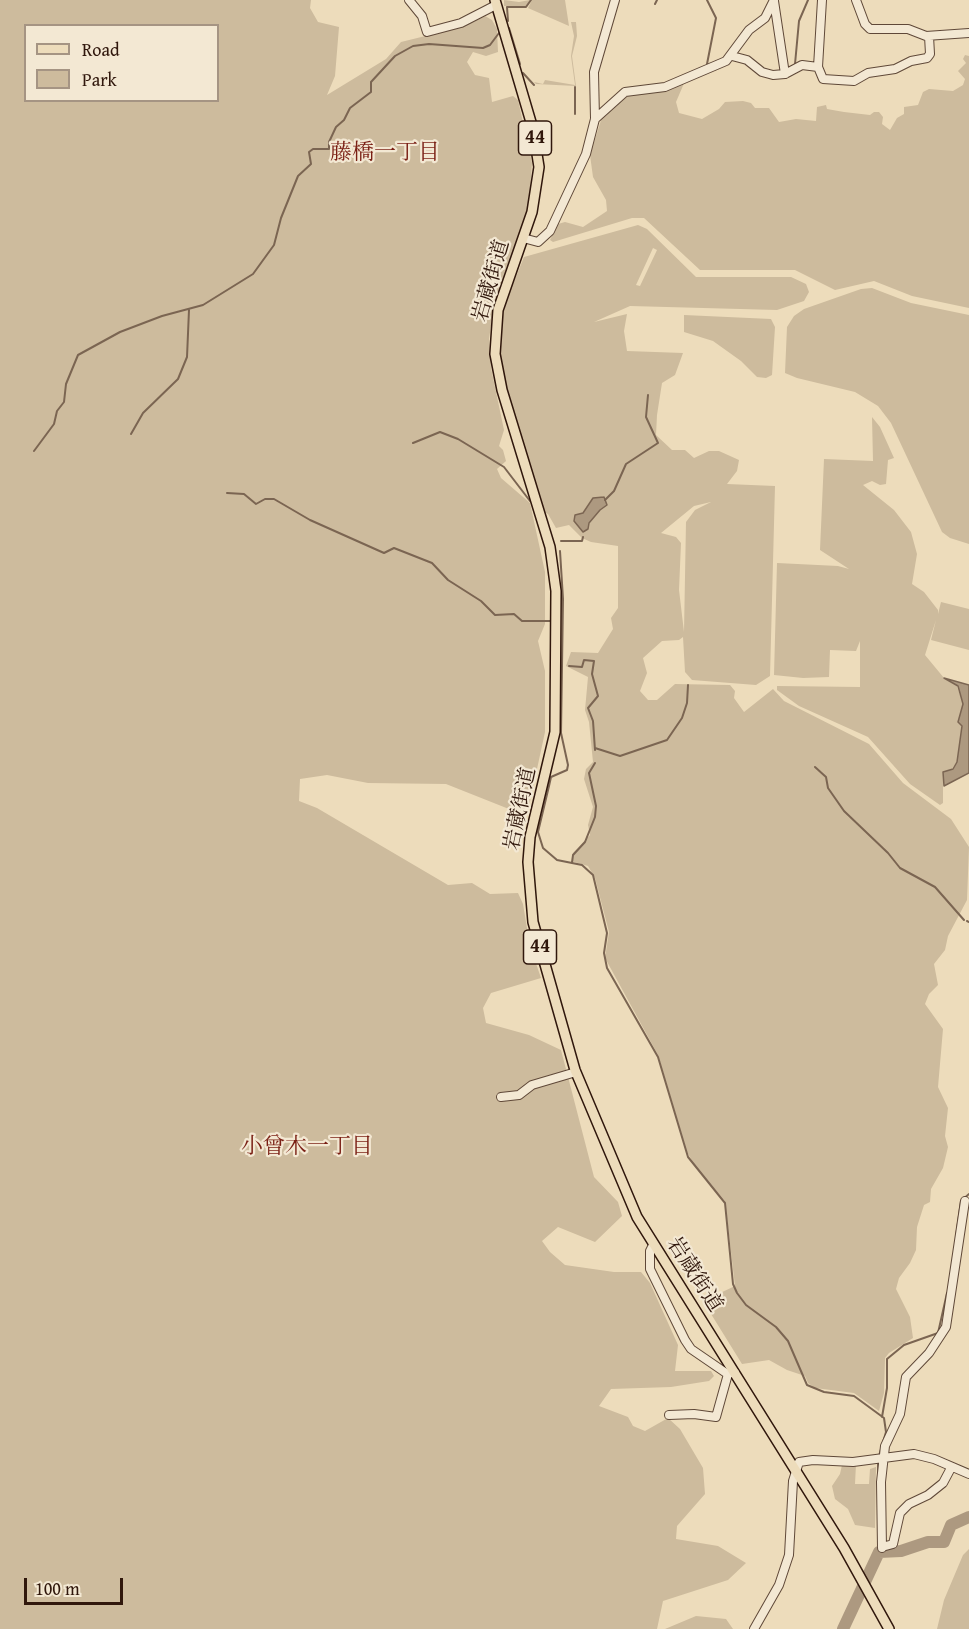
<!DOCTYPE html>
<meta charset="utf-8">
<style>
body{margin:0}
#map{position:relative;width:969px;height:1629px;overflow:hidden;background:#eddcbb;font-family:"Gentium Book Plus",serif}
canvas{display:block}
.legend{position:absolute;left:24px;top:24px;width:195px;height:78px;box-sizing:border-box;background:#f3e8d3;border:2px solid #a59483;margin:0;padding:8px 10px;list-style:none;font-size:18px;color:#30170c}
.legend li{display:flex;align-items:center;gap:12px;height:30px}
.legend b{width:30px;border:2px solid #a59483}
.scale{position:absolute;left:24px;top:1578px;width:99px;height:27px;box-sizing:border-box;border:3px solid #30170c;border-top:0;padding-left:8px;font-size:18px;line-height:21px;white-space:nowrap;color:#30170c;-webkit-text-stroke:4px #f3e8d3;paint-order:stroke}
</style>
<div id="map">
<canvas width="969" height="1629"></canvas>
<ul class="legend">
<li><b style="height:8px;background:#eddcbb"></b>Road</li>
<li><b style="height:16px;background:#cdbb9d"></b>Park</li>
</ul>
<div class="scale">100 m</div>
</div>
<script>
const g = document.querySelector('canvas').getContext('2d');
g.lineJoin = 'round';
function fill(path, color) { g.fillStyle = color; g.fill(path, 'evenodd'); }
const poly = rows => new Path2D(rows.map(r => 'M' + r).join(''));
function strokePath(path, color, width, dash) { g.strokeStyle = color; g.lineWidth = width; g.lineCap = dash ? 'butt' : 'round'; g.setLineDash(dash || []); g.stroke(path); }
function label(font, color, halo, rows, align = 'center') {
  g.font = font + ' "Gentium Book Plus","Noto Serif JP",serif'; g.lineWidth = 4.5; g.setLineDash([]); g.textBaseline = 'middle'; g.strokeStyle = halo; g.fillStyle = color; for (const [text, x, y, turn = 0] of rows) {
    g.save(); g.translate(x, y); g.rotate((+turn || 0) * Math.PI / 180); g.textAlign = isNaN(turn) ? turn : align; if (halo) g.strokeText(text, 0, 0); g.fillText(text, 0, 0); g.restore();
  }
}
fill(poly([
 [0,0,311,0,310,8,318,22,339,27,335,76,327,95,386,59,401,42,462,27,485,16,492,20,497,29,498,52,486,56,473,52,467,62,475,75,489,78,492,102,513,96,518,100,532,163,529,205,494,305,489,339,491,368,504,430,499,446,503,450,506,461,497,469,501,478,530,503,545,572,545,624,538,641,545,671,545,732,529,806,519,813,446,784,368,783,327,775,300,779,299,801,317,808,448,885,472,883,490,894,518,893,523,904,530,946,541,978,491,993,483,1008,486,1023,529,1035,561,1050,594,1177,618,1202,622,1216,595,1242,558,1227,542,1241,550,1252,565,1265,614,1272,641,1272,650,1283,678,1345,675,1371,711,1371,714,1376,709,1381,671,1387,611,1389,599,1406,628,1417,633,1426,645,1431,668,1418,680,1429,703,1468,705,1494,677,1526,676,1539,718,1546,746,1563,728,1580,663,1601,657,1629,0,1629],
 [26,26,218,26,218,100,26,100],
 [504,0,519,2,530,0,526,6,504,6],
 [532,0,565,0,569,26,528,8],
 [571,22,576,22,577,36,572,56,576,86,536,84,534,82,543,84,545,80,575,85,571,56,574,36],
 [965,55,969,56,969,308,912,296,874,281,835,290,795,270,700,270,644,218,632,218,553,242,550,240,558,224,565,222,583,227,607,211,606,200,593,177,590,155,602,117,624,95,685,81,676,102,679,113,702,119,719,109,725,102,743,101,751,103,755,108,769,108,779,122,796,119,816,121,817,107,826,105,827,109,844,112,870,115,874,112,879,112,883,117,882,124,890,130,897,118,904,114,904,107,918,105,923,92,929,89,953,91,963,85,965,79,958,71,966,63,963,59],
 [638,225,647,229,696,277,791,277,806,284,809,292,804,301,777,310,630,306,594,322,627,314,624,331,627,351,683,353,675,375,662,383,657,415,656,435,672,450,685,450,694,458,709,451,719,451,739,460,737,471,727,484,775,486,770,676,756,685,692,680,685,672,683,637,679,640,662,641,643,658,647,673,640,691,648,700,657,700,675,684,730,685,735,691,734,698,744,712,773,689,784,701,869,744,903,783,951,819,969,847,967,900,948,936,945,950,934,964,938,985,929,994,925,1004,943,1029,938,1087,948,1108,945,1136,948,1147,943,1168,931,1189,930,1202,924,1205,917,1227,916,1250,910,1263,899,1278,896,1289,910,1317,913,1338,889,1353,885,1358,884,1393,879,1411,854,1393,815,1388,808,1383,805,1376,787,1370,769,1360,742,1364,703,1301,735,1286,725,1201,695,1166,687,1152,658,1055,605,958,609,932,595,878,588,866,571,861,573,853,590,835,588,825,593,807,584,779,586,769,593,762,589,722,585,710,588,677,566,666,571,652,598,653,613,629,611,618,618,608,618,546,591,542,582,538,569,525,556,528,548,514,543,512,506,388,500,353,501,323,507,299,524,257],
 [653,248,657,250,640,286,636,285],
 [711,502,695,510,686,522,684,632,679,590,681,543,676,537,661,533,694,506],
 [872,288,911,303,969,315,969,544,950,538,942,532,891,423,878,406,855,392,797,378,785,373,787,327,794,316,804,309,861,289],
 [684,315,771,319,775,327,772,375,766,378,757,377,741,361,713,341,684,332],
 [872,417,880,427,894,458,888,460,886,484,880,485,872,481,863,485,894,510,911,532,917,554,912,584,924,592,938,610,938,614,941,602,969,609,969,650,931,640,936,620,925,655,944,678,957,686,963,704,958,722,962,726,957,762,943,781,943,803,940,805,910,784,868,737,799,706,777,690,777,686,860,687,860,641,856,651,830,650,829,677,803,678,774,675,777,563,838,566,849,569,820,550,824,459,873,461],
 [856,1464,855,1484,869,1484,870,1469,876,1467,875,1528,855,1525,848,1509,835,1499,832,1486,840,1474,842,1465],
 [969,1549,969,1629,937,1629,944,1600,963,1555],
 [696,1616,726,1619,733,1629,665,1629]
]), '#cdbb9d');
const water = poly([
 [604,497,607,505,600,510,589,523,588,529,583,532,574,521,575,515,583,513,593,498,604,497],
 [944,678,969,685,969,773,944,786,943,772,953,769,957,762,962,726,958,722,963,704,958,686,944,678]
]);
fill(water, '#ad9980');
strokePath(water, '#7b6552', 1.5);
strokePath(poly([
 [707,0,716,18,707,64],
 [655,4,657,0],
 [508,21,507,7,526,7,531,0],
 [509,28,520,64],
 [795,64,799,21,808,0],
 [523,73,534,85],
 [575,114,575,87],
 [131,434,143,413,178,379,187,357,189,310],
 [413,443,440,432,458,439,504,467,530,501],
 [34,451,54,424,57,411,64,402,66,384,78,355,120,332,162,316,203,305,253,274,274,245,281,218,298,176,311,164,309,152,313,149,329,149,329,142,336,127,344,120,350,108,371,92,371,82,395,56,413,46,429,44,483,48,490,45,499,33],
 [227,493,244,494,256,504,265,499,274,499,310,520,384,553,394,548,432,563,448,580,481,601,495,615,514,614,522,621,550,621],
 [605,500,614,491,626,464,658,443,646,417,648,395],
 [561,541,582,541,583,537],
 [560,551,563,599,561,733,568,765,567,770,551,777,549,786,538,832,543,848,557,860,582,865,593,875,607,933,604,953,607,968,658,1057,688,1157,725,1203,733,1284,737,1293,746,1305,776,1327,788,1341,807,1385,824,1392,854,1396,884,1418,886,1432,879,1456],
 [569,666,582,667,584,660,594,661,592,674,598,696,588,708,593,721,595,750],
 [595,748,620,756,667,740,682,718,687,703,688,685],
 [815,767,826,777,828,788,844,811,888,853,900,868,935,887,964,920],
 [572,863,573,855,585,842,595,817,596,806,589,773,595,763],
 [967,921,969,922],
 [956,1237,961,1201,969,1194],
 [882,1417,887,1388,887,1359,904,1345,938,1333,947,1293],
 [878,1462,879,1552]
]), '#7b6552', 2);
strokePath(poly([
 [843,1629,879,1552,901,1551,928,1542,944,1542,951,1525,969,1517]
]), '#ad9980', 12);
const minor = poly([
 [409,0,422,16,427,32,461,23,496,5],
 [822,0,818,67,823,79,854,81,868,73,895,69,911,61,927,58,930,54,929,36],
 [856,0,865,24,870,29,908,29,926,36,969,33],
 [774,1,785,74],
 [732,56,747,60,762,72,773,75,785,74,802,65,818,67],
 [595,119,625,92,665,87,726,61,749,30,765,18,774,0],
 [523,238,538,242,550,231,586,154,595,119,594,72,615,0],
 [501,1097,519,1095,532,1085,576,1072],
 [653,1245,650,1251,650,1269,685,1340,691,1349,726,1373,735,1373],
 [669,1415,694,1414,716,1417,728,1374],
 [882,1547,893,1544,900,1513,909,1504,928,1495,943,1483,951,1468],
 [882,1548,881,1482,885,1446,900,1414,906,1377,929,1353,946,1327,965,1201],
 [754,1629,779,1585,789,1555,793,1481,799,1462,813,1460,853,1462,914,1454,934,1459,969,1474]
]);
const major = poly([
 [495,0,533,129,539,167,532,212,498,310,495,354,502,390,550,547,556,591,555,732,530,837,528,862,533,922,575,1070,637,1217,844,1548,889,1629]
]);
strokePath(minor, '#5f4838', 10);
strokePath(major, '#30170c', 12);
strokePath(minor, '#f3e8d3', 8);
strokePath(major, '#eddcbb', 9);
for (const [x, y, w] of [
 [535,138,33],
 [540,947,33]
]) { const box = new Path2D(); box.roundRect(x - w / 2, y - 17, w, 34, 4.5); g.fillStyle = '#f3e8d3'; g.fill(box); strokePath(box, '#30170c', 1.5); }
label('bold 20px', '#30170c', null, [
 ["44",535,138],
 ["44",540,947]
]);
label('21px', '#30170c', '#f3e8d3', [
 ["岩蔵街道",492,281,-74],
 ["岩蔵街道",521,809,-78],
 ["岩蔵街道",694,1275,57]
]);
label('22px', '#7a1f14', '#f3e8d3', [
 ["藤橋一丁目",385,153],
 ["小曾木一丁目",307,1147]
]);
</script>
